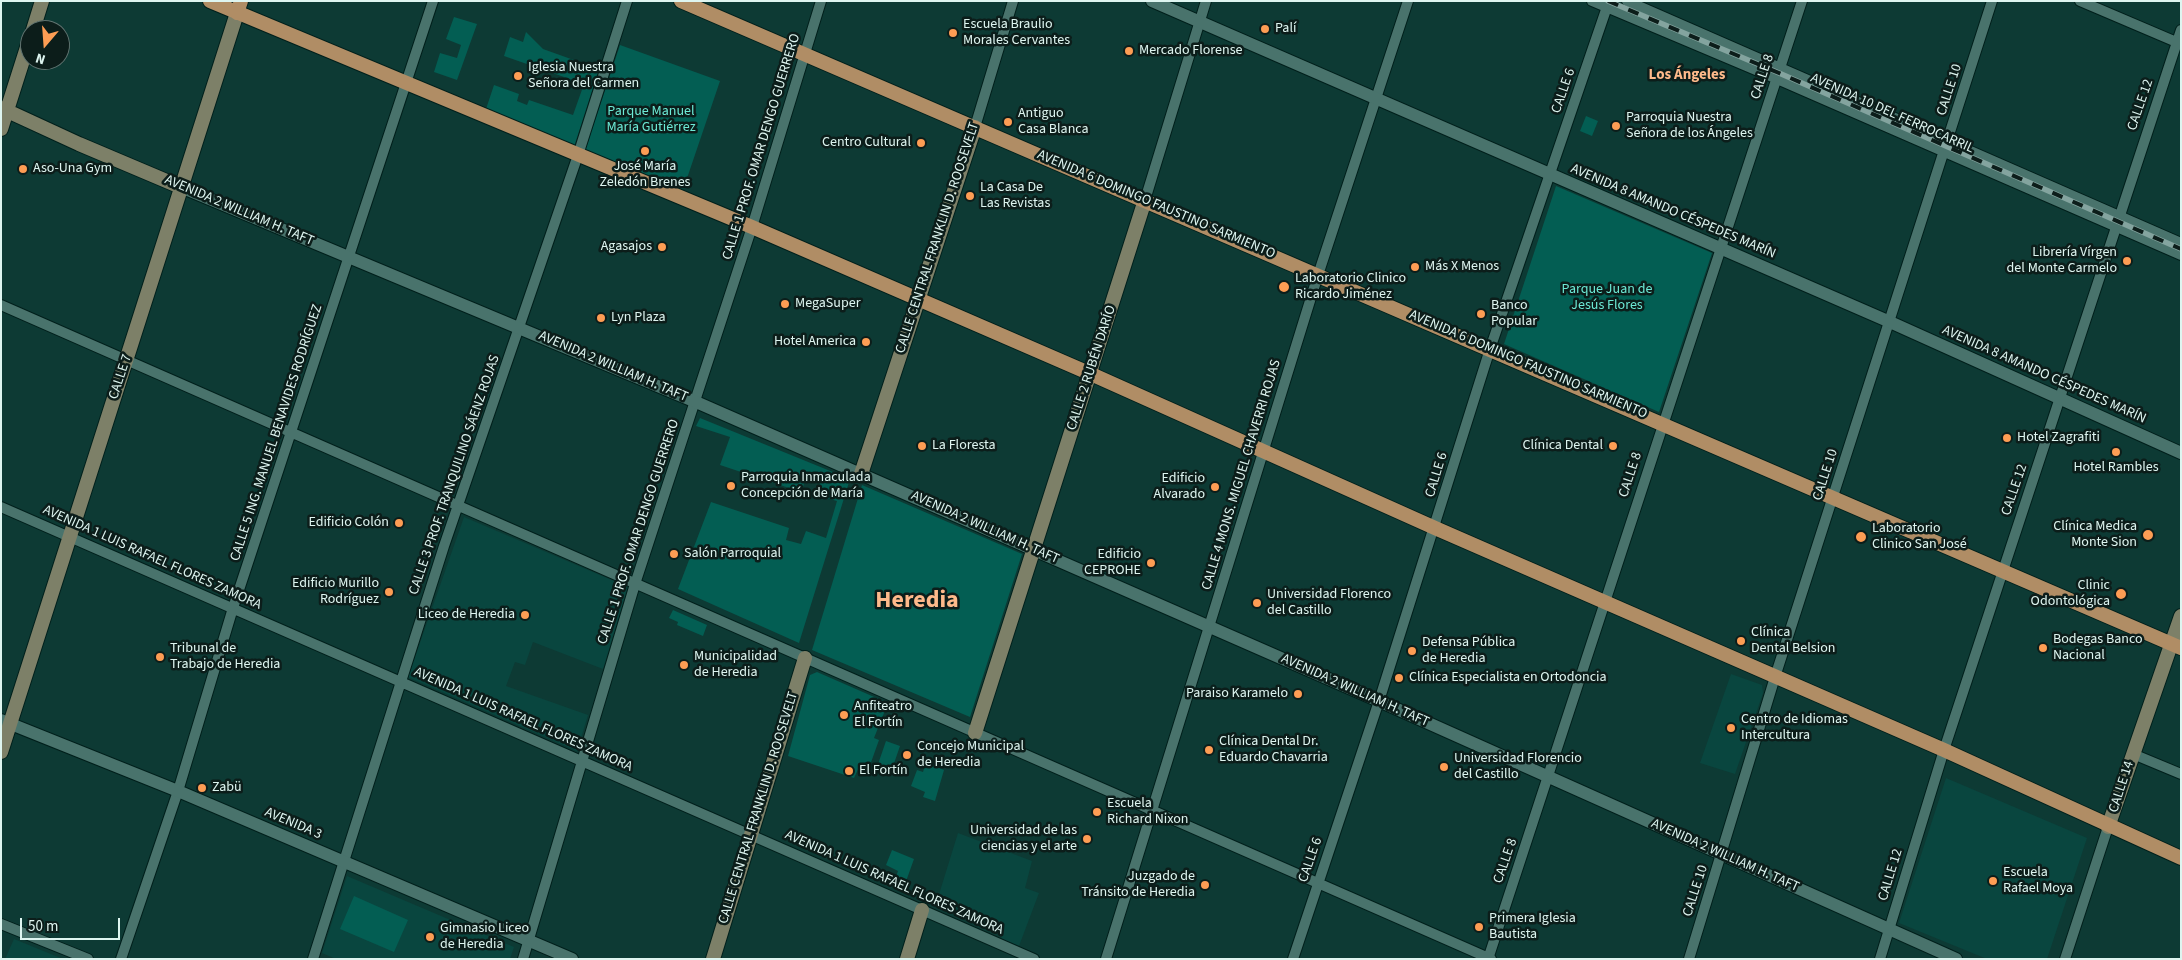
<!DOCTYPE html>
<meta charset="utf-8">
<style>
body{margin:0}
#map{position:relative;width:2182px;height:960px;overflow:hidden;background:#0d3a34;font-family:"Source Sans 3",sans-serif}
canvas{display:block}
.frame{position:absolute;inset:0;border:2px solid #def5f0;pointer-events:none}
.north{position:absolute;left:20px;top:20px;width:50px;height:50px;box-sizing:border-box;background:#0c1d1a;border:1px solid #607370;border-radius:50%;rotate:198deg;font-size:14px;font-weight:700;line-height:20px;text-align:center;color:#def5f0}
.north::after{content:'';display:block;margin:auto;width:18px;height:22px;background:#fd9d54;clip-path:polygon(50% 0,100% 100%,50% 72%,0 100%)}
.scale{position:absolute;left:20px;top:918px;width:100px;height:22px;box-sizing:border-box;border:2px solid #def5f0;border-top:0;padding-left:6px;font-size:15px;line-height:18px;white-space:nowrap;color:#def5f0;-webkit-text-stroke:4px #0c1d1a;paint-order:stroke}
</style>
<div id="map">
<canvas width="2182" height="960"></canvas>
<div class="frame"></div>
<div class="north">N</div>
<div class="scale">50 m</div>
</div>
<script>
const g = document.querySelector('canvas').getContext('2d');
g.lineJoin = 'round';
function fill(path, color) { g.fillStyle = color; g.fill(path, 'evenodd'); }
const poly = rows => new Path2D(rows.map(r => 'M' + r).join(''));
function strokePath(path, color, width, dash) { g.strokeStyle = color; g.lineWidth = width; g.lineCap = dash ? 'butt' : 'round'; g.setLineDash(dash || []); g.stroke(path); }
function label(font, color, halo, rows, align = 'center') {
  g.font = font + ' "Source Sans 3",sans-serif'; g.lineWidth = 5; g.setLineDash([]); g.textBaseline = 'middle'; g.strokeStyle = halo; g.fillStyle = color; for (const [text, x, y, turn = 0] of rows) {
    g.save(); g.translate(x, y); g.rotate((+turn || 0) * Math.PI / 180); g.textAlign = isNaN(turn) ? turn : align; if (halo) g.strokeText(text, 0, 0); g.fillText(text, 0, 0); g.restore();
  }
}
fill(poly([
 [464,517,628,587,603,669,533,642,525,665,515,662,506,686,588,715,577,751,408,677],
 [1731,674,1762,685,1763,693,1735,774,1700,763],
 [1946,778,2087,838,2047,959,1987,959,1899,923],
 [958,833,1032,861,1025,888,1039,893,1019,946,1001,939,1002,933,936,904],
 [347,876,514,947,510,959,336,959,322,953],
 [14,939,63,959,5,959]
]), '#09463f');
fill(poly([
 [454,17,477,24,457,80,434,72,440,53,457,58,461,45,446,39],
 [526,32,543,49,599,69,574,147,486,109,494,85,519,94,517,101,527,105,529,100,573,115,584,84,504,56,510,37,523,42],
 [620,45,720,81,682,193,584,154],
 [1586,116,1598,121,1592,136,1580,131],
 [1556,186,1712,253,1659,412,1504,344],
 [700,418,850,479,799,643,678,589,711,502,789,528,786,540,801,544,806,531,826,538,837,501,816,495,821,481,807,476,801,492,720,465,730,437,696,426],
 [862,485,1022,554,970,717,812,650],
 [673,610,707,625,703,636,677,625,678,622,669,618],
 [817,672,888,703,874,738,879,740,869,768,860,765,854,778,788,756,810,675],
 [886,741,900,746,890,775,876,770],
 [926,762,944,770,935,801,923,797,925,792,911,786,917,770,923,772],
 [892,850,914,859,904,887,894,882,898,871,886,865],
 [354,896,408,920,394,952,340,929]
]), '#035e53');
const minor = poly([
 [1592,1,1777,79,2181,255],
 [1627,1,2181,243],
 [2080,1,2181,44],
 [975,127,1013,1],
 [1145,200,1206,1],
 [1,305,1491,959],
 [1,507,1034,959],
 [2133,754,2181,774],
 [1,924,88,959],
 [121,959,178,791,233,608,433,1],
 [313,959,444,546,578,155,627,1],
 [523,959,635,584,752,227,821,1],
 [1106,959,1318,275,1408,1],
 [1293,959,1379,701,1490,349,1609,1],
 [1488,959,1802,1],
 [1689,959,1775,677,1992,1],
 [1880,959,1944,750,2181,30],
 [2065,959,2108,827]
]);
const tertiary = poly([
 [1152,1,1890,322,2181,453],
 [183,188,696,402,1379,701,1956,959],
 [1,720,178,791,572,959]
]);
const secondary = poly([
 [33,30,42,1],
 [1,108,79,144,183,188],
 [1,129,30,38],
 [861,474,975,127],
 [975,733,1145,200],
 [1,752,237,13],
 [2108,827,2181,616],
 [713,959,805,658],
 [907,959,922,910]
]);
const primary = poly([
 [210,1,752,227,1091,374,1435,528,1944,750,2181,858],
 [681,1,2181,648],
 [237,13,241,1]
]);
strokePath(minor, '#001f1b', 12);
strokePath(tertiary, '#001f1b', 14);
strokePath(secondary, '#001f1b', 16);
strokePath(primary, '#001f1b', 16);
strokePath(minor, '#49736c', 10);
strokePath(tertiary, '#49736c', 12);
strokePath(secondary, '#7d8068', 14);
strokePath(primary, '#b08d65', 14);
const rail = poly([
 [1608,1,1779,73,2181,249]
]);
strokePath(rail, '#84a49f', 5.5);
strokePath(rail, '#0c1d1a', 4, [11]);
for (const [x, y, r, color] of [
 [1265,29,5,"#fd9d54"],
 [953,33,5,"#fd9d54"],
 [1129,51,5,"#fd9d54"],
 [518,76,5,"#fd9d54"],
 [1008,122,5,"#fd9d54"],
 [1616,126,5,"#fd9d54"],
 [921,143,5,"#fd9d54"],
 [645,151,5,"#fd9d54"],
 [23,169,5,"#fd9d54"],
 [970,196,5,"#fd9d54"],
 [662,247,5,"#fd9d54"],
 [2127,261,5,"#fd9d54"],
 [1415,267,5,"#fd9d54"],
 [1284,287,6,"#fd9d54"],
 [785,304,5,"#fd9d54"],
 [1481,314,5,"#fd9d54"],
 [601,318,5,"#fd9d54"],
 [866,342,5,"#fd9d54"],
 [2007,438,5,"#fd9d54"],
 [922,446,5,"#fd9d54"],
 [1613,446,5,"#fd9d54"],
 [2116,452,5,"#fd9d54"],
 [731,486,5,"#fd9d54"],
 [1215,487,5,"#fd9d54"],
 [399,523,5,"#fd9d54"],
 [2148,535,6,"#fd9d54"],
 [1861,537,6,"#fd9d54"],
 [674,554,5,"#fd9d54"],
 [1151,563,5,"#fd9d54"],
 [389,592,5,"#fd9d54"],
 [2121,594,6,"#fd9d54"],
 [1257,603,5,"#fd9d54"],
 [525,615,5,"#fd9d54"],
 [1741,641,5,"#fd9d54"],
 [2043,648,5,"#fd9d54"],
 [1412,651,5,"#fd9d54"],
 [160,657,5,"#fd9d54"],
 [684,665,5,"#fd9d54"],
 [1399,678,5,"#fd9d54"],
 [1298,694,5,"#fd9d54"],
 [844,715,5,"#fd9d54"],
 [1731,728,5,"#fd9d54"],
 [1209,750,5,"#fd9d54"],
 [907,755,5,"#fd9d54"],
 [1444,767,5,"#fd9d54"],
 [849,771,5,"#fd9d54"],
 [202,788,5,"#fd9d54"],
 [1097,812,5,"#fd9d54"],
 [1087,839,5,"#fd9d54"],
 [1993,881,5,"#fd9d54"],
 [1205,885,5,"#fd9d54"],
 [1479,927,5,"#fd9d54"],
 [430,937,5,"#fd9d54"]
]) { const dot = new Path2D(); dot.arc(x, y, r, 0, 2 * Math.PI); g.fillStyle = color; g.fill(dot); strokePath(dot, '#0c1d1a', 2); }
label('14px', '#def5f0', '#0c1d1a', [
 ["Escuela Braulio",963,25],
 ["Morales Cervantes",963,41],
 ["Palí",1275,29],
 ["Mercado Florense",1139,51],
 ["Iglesia Nuestra",528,68],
 ["Señora del Carmen",528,84],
 ["Antiguo",1018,114],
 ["Casa Blanca",1018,130],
 ["Parroquia Nuestra",1626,118],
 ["Señora de los Ángeles",1626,134],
 ["Centro Cultural",911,143,"right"],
 ["José María",645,167,"center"],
 ["Zeledón Brenes",645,183,"center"],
 ["Aso-Una Gym",33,169],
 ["La Casa De",980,188],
 ["Las Revistas",980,204],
 ["Agasajos",652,247,"right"],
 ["Librería Vírgen",2117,253,"right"],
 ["del Monte Carmelo",2117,269,"right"],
 ["Más X Menos",1425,267],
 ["Laboratorio Clinico",1295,279],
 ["Ricardo Jiménez",1295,295],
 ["MegaSuper",795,304],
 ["Banco",1491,306],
 ["Popular",1491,322],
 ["Lyn Plaza",611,318],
 ["Hotel America",856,342,"right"],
 ["Hotel Zagrafiti",2017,438],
 ["La Floresta",932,446],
 ["Clínica Dental",1603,446,"right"],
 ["Hotel Rambles",2116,468,"center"],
 ["Parroquia Inmaculada",741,478],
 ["Concepción de María",741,494],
 ["Edificio",1205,479,"right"],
 ["Alvarado",1205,495,"right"],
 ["Edificio Colón",389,523,"right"],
 ["Clínica Medica",2137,527,"right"],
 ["Monte Sion",2137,543,"right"],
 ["Laboratorio",1872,529],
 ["Clinico San José",1872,545],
 ["Salón Parroquial",684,554],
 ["Edificio",1141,555,"right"],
 ["CEPROHE",1141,571,"right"],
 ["Edificio Murillo",379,584,"right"],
 ["Rodríguez",379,600,"right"],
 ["Clinic",2110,586,"right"],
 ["Odontológica",2110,602,"right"],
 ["Universidad Florenco",1267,595],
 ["del Castillo",1267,611],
 ["Liceo de Heredia",515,615,"right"],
 ["Clínica",1751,633],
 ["Dental Belsion",1751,649],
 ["Bodegas Banco",2053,640],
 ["Nacional",2053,656],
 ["Defensa Pública",1422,643],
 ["de Heredia",1422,659],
 ["Tribunal de",170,649],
 ["Trabajo de Heredia",170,665],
 ["Municipalidad",694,657],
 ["de Heredia",694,673],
 ["Clínica Especialista en Ortodoncia",1409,678],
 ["Paraiso Karamelo",1288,694,"right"],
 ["Anfiteatro",854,707],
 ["El Fortín",854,723],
 ["Centro de Idiomas",1741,720],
 ["Intercultura",1741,736],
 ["Clínica Dental Dr.",1219,742],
 ["Eduardo Chavarria",1219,758],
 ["Concejo Municipal",917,747],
 ["de Heredia",917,763],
 ["Universidad Florencio",1454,759],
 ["del Castillo",1454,775],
 ["El Fortín",859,771],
 ["Zabü",212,788],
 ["Escuela",1107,804],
 ["Richard Nixon",1107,820],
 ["Universidad de las",1077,831,"right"],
 ["ciencias y el arte",1077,847,"right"],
 ["Escuela",2003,873],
 ["Rafael Moya",2003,889],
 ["Juzgado de",1195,877,"right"],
 ["Tránsito de Heredia",1195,893,"right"],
 ["Primera Iglesia",1489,919],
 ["Bautista",1489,935],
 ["Gimnasio Liceo",440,929],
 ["de Heredia",440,945]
], 'left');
label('14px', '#def5f0', '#0c1d1a', [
 ["CALLE 8",1763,77,-72],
 ["CALLE 10",1950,90,-72],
 ["CALLE 6",1564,91,-71],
 ["CALLE 12",2141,105,-71],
 ["AVENIDA 10 DEL FERROCARRIL",1892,114,24],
 ["CALLE 1 PROF. OMAR DENGO GUERRERO",762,147,-73],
 ["AVENIDA 6 DOMINGO FAUSTINO SARMIENTO",1156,205,23],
 ["AVENIDA 2 WILLIAM H. TAFT",239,211,23],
 ["AVENIDA 8 AMANDO CÉSPEDES MARÍN",1673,212,23],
 ["CALLE CENTRAL FRANKLIN D. ROOSEVELT",938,238,-72],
 ["AVENIDA 6 DOMINGO FAUSTINO SARMIENTO",1528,365,23],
 ["AVENIDA 2 WILLIAM H. TAFT",613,367,23],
 ["CALLE 2 RUBÉN DARÍO",1092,368,-72],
 ["AVENIDA 8 AMANDO CÉSPEDES MARÍN",2044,375,24],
 ["CALLE 7",121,377,-72],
 ["CALLE 5 ING. MANUEL BENAVIDES RODRÍGUEZ",277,433,-72],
 ["CALLE 3 PROF. TRANQUILINO SÁENZ ROJAS",455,475,-71],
 ["CALLE 4 MONS. MIGUEL CHAVERRI ROJAS",1242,475,-73],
 ["CALLE 6",1437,475,-73],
 ["CALLE 8",1631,475,-72],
 ["CALLE 10",1826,475,-72],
 ["CALLE 12",2015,490,-71],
 ["AVENIDA 2 WILLIAM H. TAFT",985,528,24],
 ["CALLE 1 PROF. OMAR DENGO GUERRERO",639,532,-72],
 ["AVENIDA 1 LUIS RAFAEL FLORES ZAMORA",152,558,24],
 ["AVENIDA 2 WILLIAM H. TAFT",1355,691,24],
 ["AVENIDA 1 LUIS RAFAEL FLORES ZAMORA",523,720,24],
 ["CALLE 14",2122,787,-72],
 ["CALLE CENTRAL FRANKLIN D. ROOSEVELT",759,808,-73],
 ["AVENIDA 3",293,824,23],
 ["AVENIDA 2 WILLIAM H. TAFT",1725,856,24],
 ["CALLE 6",1311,860,-71],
 ["CALLE 8",1506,861,-71],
 ["CALLE 12",1891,875,-73],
 ["AVENIDA 1 LUIS RAFAEL FLORES ZAMORA",894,883,24],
 ["CALLE 10",1696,891,-72]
]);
label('14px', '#6dead6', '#0c1d1a', [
 ["Parque Manuel",651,112],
 ["María Gutiérrez",651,128],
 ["Parque Juan de",1607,290],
 ["Jesús Flores",1607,306]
]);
label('bold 15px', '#feba8b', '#0c1d1a', [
 ["Los Ángeles",1687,76]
]);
label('bold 24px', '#feba8b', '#0c1d1a', [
 ["Heredia",917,602]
]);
</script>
